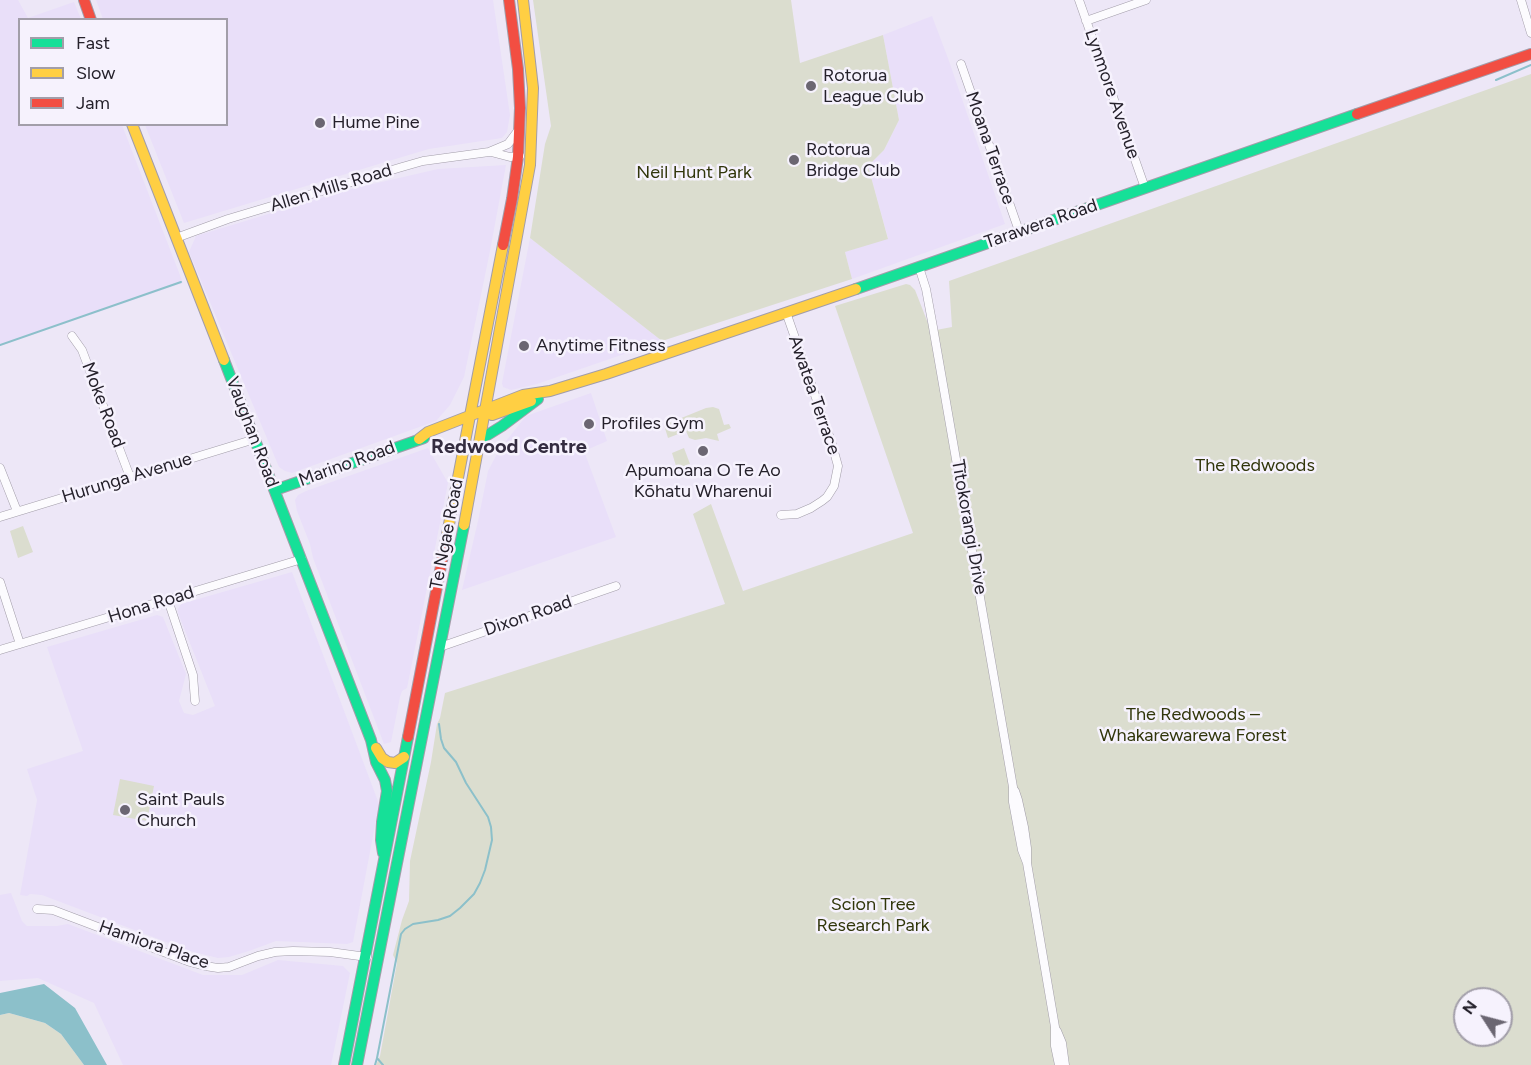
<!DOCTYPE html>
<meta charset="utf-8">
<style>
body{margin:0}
#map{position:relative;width:1531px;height:1065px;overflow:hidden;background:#ede7f7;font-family:Figtree,sans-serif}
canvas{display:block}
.legend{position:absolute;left:18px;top:18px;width:210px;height:108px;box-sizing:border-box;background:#f6f2fd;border:2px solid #a29ea9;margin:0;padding:8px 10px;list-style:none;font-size:18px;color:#25212b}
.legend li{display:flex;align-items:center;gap:12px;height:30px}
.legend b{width:30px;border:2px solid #a29ea9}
.north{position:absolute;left:1453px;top:987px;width:60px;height:60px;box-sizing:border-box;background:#f6f2fd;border:2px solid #a29ea9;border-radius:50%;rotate:306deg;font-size:16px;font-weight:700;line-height:24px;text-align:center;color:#25212b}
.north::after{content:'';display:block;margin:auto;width:21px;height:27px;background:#6b6672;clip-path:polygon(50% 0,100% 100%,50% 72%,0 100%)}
</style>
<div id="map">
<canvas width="1531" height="1065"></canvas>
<ul class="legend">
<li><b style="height:8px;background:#16e098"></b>Fast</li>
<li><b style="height:8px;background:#ffcf43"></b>Slow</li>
<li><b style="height:8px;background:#f24e42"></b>Jam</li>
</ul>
<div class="north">N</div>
</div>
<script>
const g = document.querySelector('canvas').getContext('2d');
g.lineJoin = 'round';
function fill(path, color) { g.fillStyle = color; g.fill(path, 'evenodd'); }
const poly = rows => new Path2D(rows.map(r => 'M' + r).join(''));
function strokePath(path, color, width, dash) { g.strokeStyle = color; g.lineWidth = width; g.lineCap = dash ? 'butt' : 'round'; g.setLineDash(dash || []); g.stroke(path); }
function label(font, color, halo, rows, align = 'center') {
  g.font = font + ' Figtree,sans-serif'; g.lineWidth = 5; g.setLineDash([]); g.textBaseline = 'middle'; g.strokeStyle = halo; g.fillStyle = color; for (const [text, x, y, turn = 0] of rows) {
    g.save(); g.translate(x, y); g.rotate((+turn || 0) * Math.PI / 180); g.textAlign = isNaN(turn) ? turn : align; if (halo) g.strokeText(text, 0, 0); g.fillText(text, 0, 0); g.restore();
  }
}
fill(poly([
 [0,0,18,0,28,18,74,2,81,19,20,20,20,124,122,125,183,283,0,346],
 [96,0,493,0,510,115,507,132,502,138,429,149,402,157,184,223,145,125,226,124,226,20,103,19],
 [932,16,949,61,1005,224,852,279,845,252,888,238,868,166,884,150,899,120,883,35],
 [506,165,489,256,464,377,450,405,436,421,292,473,285,471,279,467,189,252,196,236,347,190,438,169],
 [530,238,662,341,537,384,511,390,503,387,502,383],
 [591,393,607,441,584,451,616,537,462,590,478,521,488,471,499,450,526,416],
 [428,448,448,483,407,688,402,691,400,697,391,742,384,744,313,558,310,544,297,511,295,500,298,495,306,491],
 [292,572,379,804,353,942,347,944,276,941,249,951,229,957,218,958,190,951,42,895,30,894,27,896,20,895,37,800,27,769,83,751,47,647,157,615,163,617,186,674,179,701,184,713,193,715,215,706,178,613,178,609,181,604],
 [11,893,22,921,27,926,57,926,68,924,203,975,242,975,278,960,343,966,350,973,331,1065,123,1065,94,1003,38,978,0,981,0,895]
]), '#e9dff9');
fill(poly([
 [533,0,791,0,800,63,883,35,899,120,884,150,868,166,888,239,845,252,852,279,662,341,530,238,545,144,551,126],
 [1531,74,1531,1065,376,1065,380,1056,397,963,393,955,402,920,409,901,410,861,431,762,437,724,440,718,445,693,725,604,693,514,711,504,743,591,913,533,835,306,906,284,910,285,915,290,931,331,952,327,949,281],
 [1465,999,1501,999,1501,1035,1465,1035],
 [713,407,719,409,724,425,729,424,731,428,717,434,719,441,706,438,695,440,689,438,686,431,668,438,664,425,706,408],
 [684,448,690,464,677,469,672,453],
 [23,526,33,552,18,558,10,531],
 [120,779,154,786,147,821,113,815],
 [9,1013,45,1023,61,1034,84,1065,0,1065,0,1015]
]), '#dbddcf');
fill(poly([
 [44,984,75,1008,107,1065,84,1065,61,1034,45,1023,9,1013,0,1015,0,993]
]), '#8cc0ca');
strokePath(poly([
 [1496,80,1531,65],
 [0,345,181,282],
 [377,1058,383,1065],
 [375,1065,377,1058,401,934,405,929,413,924,438,920,450,916,460,908,474,894,480,883,485,870,492,840,491,827,488,817,466,783,456,762,444,748,441,739,439,724]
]), '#8cc0ca', 2);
const street = poly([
 [1079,0,1145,188],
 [1521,0,1531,33],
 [1086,21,1146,0],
 [961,64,1019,231],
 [491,152,510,157,520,156],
 [176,238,228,219,402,167,423,161,489,152,508,144,517,132],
 [919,267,926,289,933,327,1013,787,1013,802,1018,829,1022,850,1027,863],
 [72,336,82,350,130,477],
 [0,468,17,511],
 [781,515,797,514,811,508,822,501,827,497,834,486,838,466,831,441,786,312],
 [0,517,255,439],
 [0,582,20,644],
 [168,600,193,675,195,701],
 [440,647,616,586],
 [0,650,302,559],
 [1015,791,1018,800,1024,827,1027,848,1027,863,1055,1027,1055,1046,1059,1065],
 [37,909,53,910,190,962,205,966,218,968,229,967,258,956,275,952,293,951,330,952,367,957],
 [1057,1031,1062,1043,1065,1065]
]);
const fast = poly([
 [856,289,1357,114],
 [224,360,371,740,376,762,385,780,387,791,382,822,381,840,383,853],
 [481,439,502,426,538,399],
 [275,490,424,438],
 [344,1065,408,737],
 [357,1065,464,525]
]);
const slow = poly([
 [132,124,224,360],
 [492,415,531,401],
 [419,439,428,432,523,395,550,391,606,374,856,289],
 [464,525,530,165,533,88,523,0],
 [445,545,503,245],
 [376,748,382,758,388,762,395,763,404,757]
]);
const jam = poly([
 [84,0,91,20],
 [1357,114,1531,54],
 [503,245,512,199,518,157,520,108,518,69,509,0],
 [408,737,445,545]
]);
strokePath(street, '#a29da9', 9);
strokePath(fast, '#a29da9', 12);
strokePath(slow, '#a29da9', 12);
strokePath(jam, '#a29da9', 12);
strokePath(street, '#fcfbfe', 8);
strokePath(fast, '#16e098', 10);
strokePath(slow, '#ffcf43', 10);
strokePath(jam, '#f24e42', 10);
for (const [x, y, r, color] of [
 [811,86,6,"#6b6672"],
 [320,123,6,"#6b6672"],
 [794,160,6,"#6b6672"],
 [524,346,6,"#6b6672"],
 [589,424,6,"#6b6672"],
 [703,451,6,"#6b6672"],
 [125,810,6,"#6b6672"]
]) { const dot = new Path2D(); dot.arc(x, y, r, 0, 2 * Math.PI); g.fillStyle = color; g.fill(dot); strokePath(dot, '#f6f2fd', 2); }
label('18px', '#25212b', '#f6f2fd', [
 ["Rotorua",823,76],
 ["League Club",823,97],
 ["Hume Pine",332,123],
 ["Rotorua",806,150],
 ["Bridge Club",806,171],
 ["Anytime Fitness",536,346],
 ["Profiles Gym",601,424],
 ["Apumoana O Te Ao",703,471,"center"],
 ["Kōhatu Wharenui",703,492,"center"],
 ["Saint Pauls",137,800],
 ["Church",137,821]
], 'left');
label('18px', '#25212b', '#f6f2fd', [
 ["Lynmore Avenue",1112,94,71],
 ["Moana Terrace",990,148,71],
 ["Allen Mills Road",331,188,-17],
 ["Tarawera Road",1041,224,-19],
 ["Awatea Terrace",814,395,71],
 ["Moke Road",103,405,69],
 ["Vaughan Road",252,432,69],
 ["Marino Road",347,464,-20],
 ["Hurunga Avenue",127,478,-17],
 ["Tītokorangi Drive",969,527,80],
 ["Te Ngae Road",447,534,-79],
 ["Hona Road",151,605,-17],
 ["Dixon Road",528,616,-19],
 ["Hamiora Place",154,945,19]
]);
label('18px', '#31360b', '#f6f2fd', [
 ["Neil Hunt Park",694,173],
 ["The Redwoods",1255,466],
 ["The Redwoods –",1193,715],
 ["Whakarewarewa Forest",1193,736],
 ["Scion Tree",873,905],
 ["Research Park",873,926]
]);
label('bold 20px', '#342c40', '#f6f2fd', [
 ["Redwood Centre",509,447]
]);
</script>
